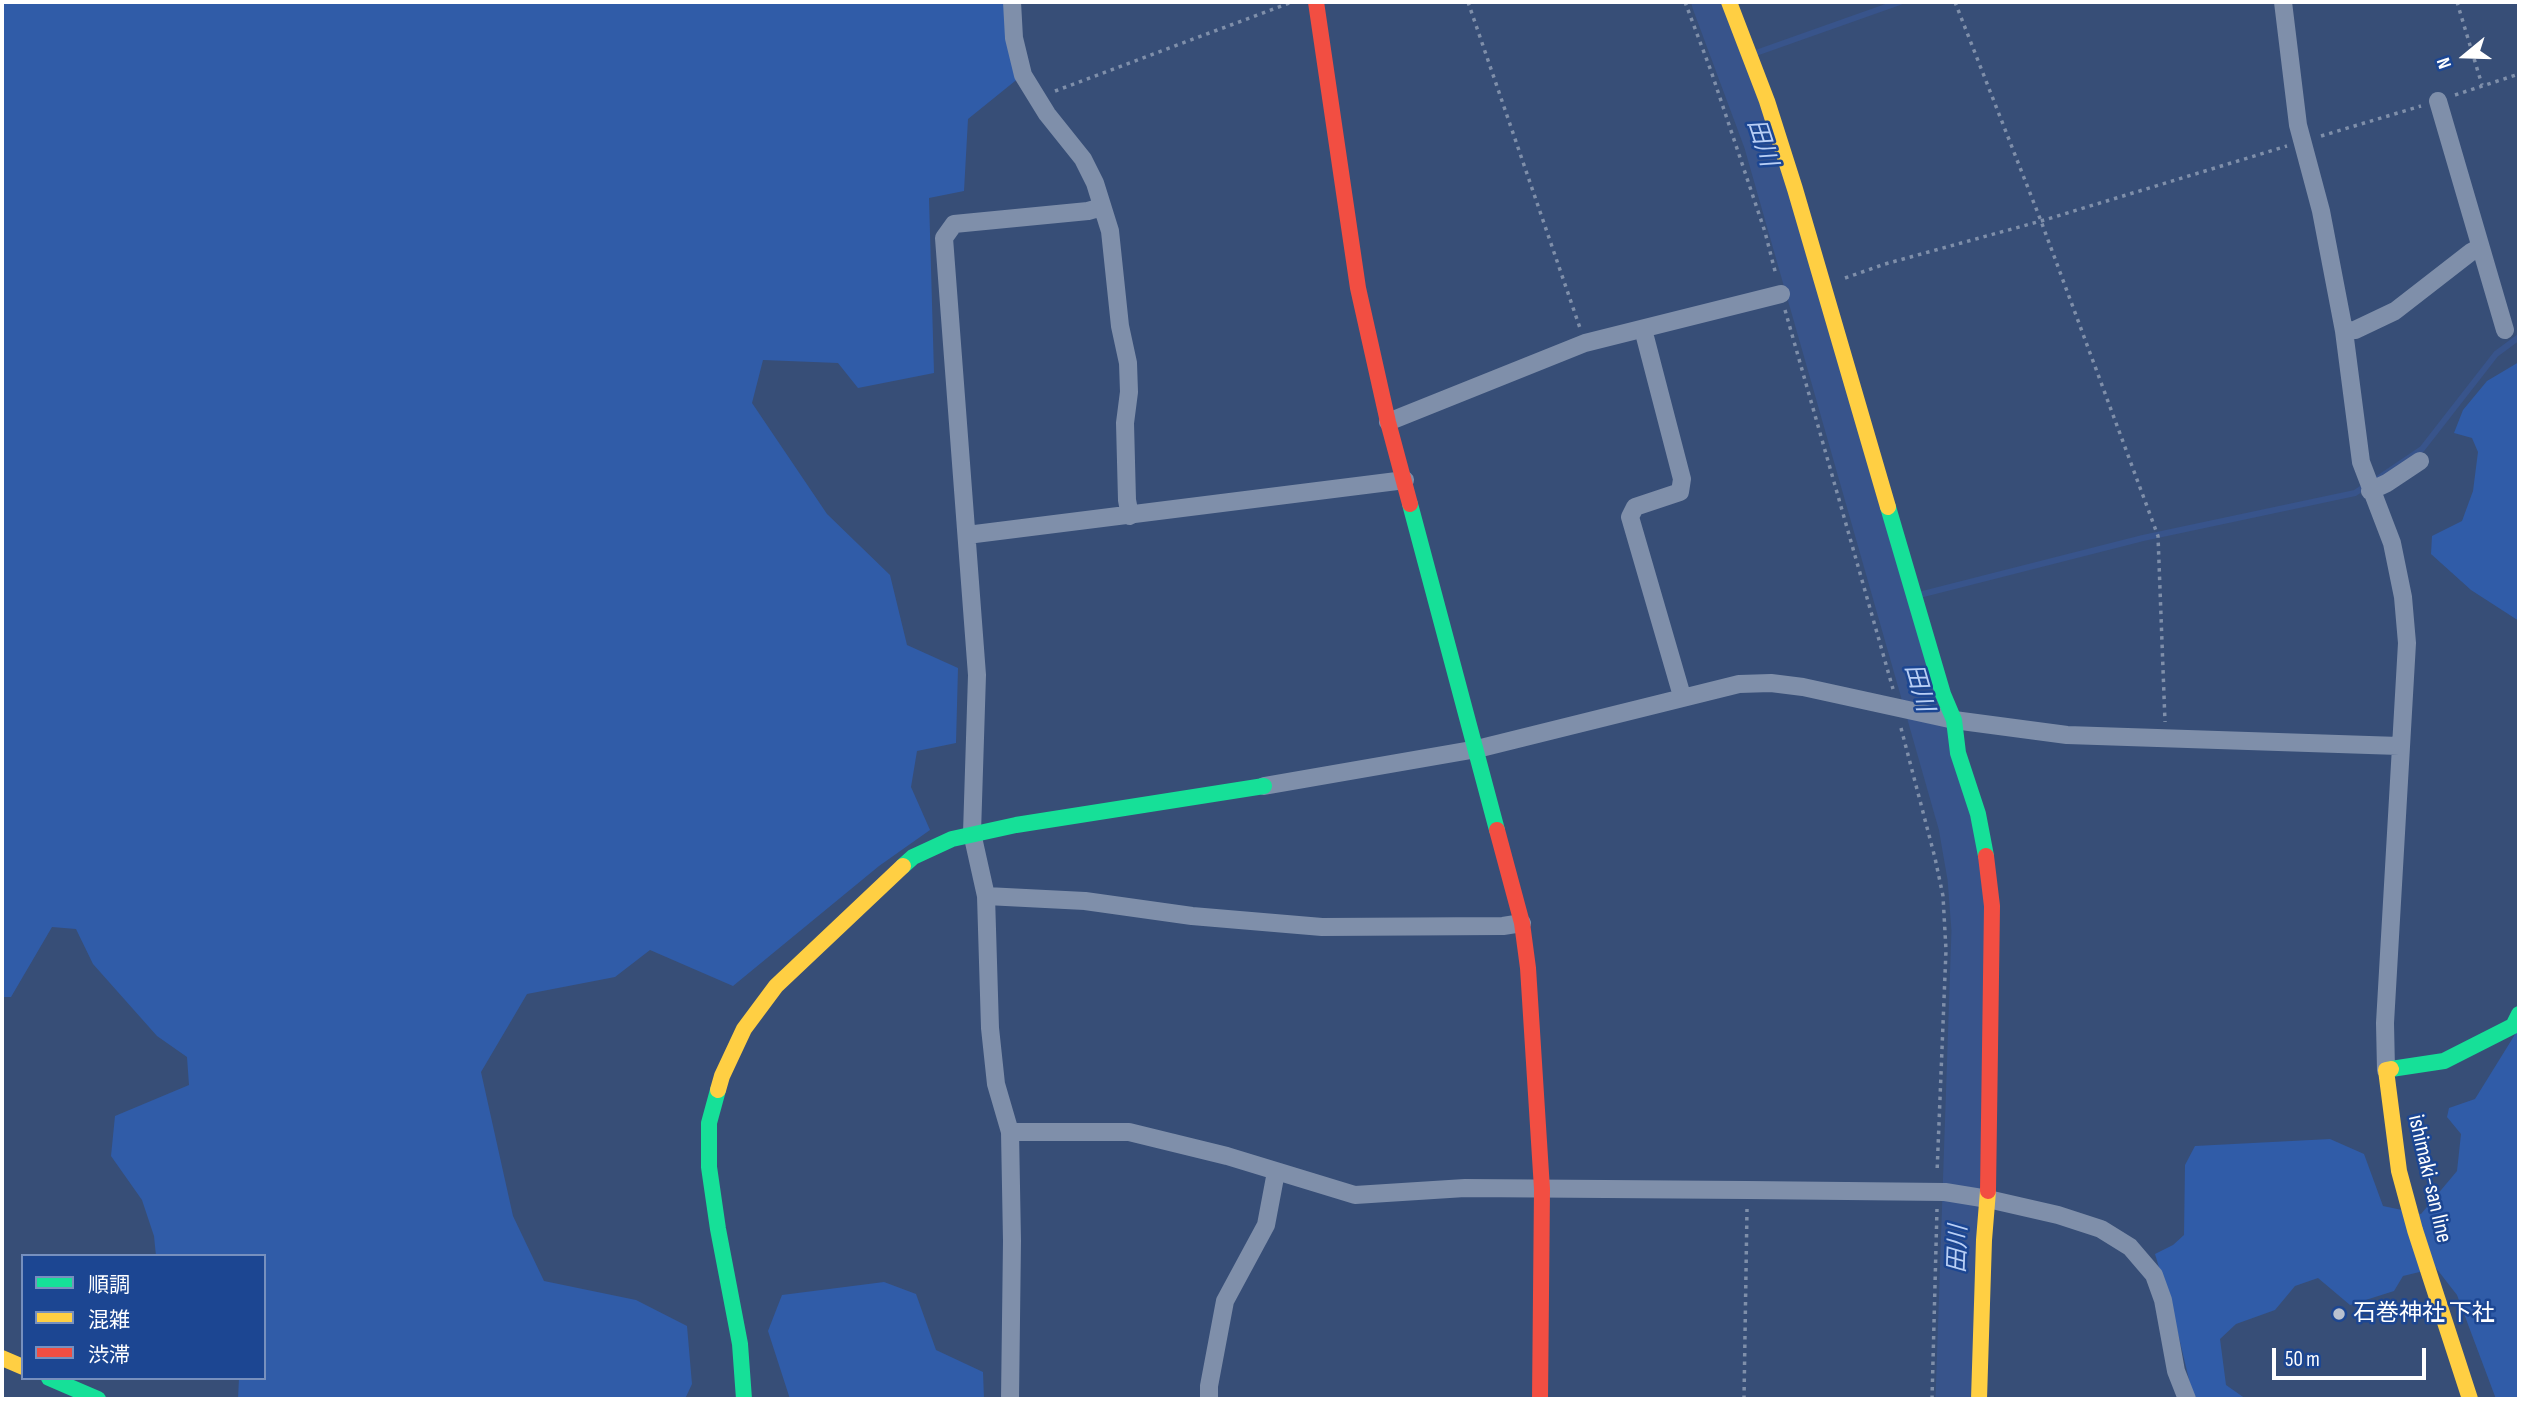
<!DOCTYPE html>
<meta charset="utf-8">
<style>
body{margin:0}
#map{position:relative;width:2521px;height:1401px;overflow:hidden;background:#374e77;font-family:"Sofia Sans Condensed","Noto Sans JP",sans-serif}
canvas{display:block}
.frame{position:absolute;inset:0;border:4px solid #fff;pointer-events:none}
.legend{position:absolute;left:21px;top:1254px;width:245px;height:126px;box-sizing:border-box;background:#1c4692;border:2px solid #7790be;margin:0;padding:9px 12px;list-style:none;font-size:21px;color:#fff}
.legend li{display:flex;align-items:center;gap:14px;height:35px}
.legend b{width:35px;border:2px solid #7790be}
.north{position:absolute;left:2430px;top:21px;width:70px;height:70px;-webkit-text-stroke:5px #1c4692;paint-order:stroke;rotate:251deg;font-size:19px;font-weight:700;line-height:28px;text-align:center;color:#fff}
.north::after{content:'';display:block;margin:auto;width:24px;height:32px;background:#fff;clip-path:polygon(50% 0,100% 100%,50% 72%,0 100%)}
.scale{position:absolute;left:2272px;top:1348px;width:154px;height:32px;box-sizing:border-box;border:4px solid #fff;border-top:0;padding-left:9px;font-size:21px;line-height:24px;white-space:nowrap;color:#fff;-webkit-text-stroke:5px #1c4692;paint-order:stroke}
</style>
<div id="map">
<canvas width="2521" height="1401"></canvas>
<div class="frame"></div>
<ul class="legend">
<li><b style="height:9px;background:#16e098"></b>順調</li>
<li><b style="height:9px;background:#ffcf43"></b>混雑</li>
<li><b style="height:9px;background:#f24e42"></b>渋滞</li>
</ul>
<div class="north">N</div>
<div class="scale">50 m</div>
</div>
<script>
const g = document.querySelector('canvas').getContext('2d');
g.lineJoin = 'round';
function fill(path, color) { g.fillStyle = color; g.fill(path, 'evenodd'); }
const poly = rows => new Path2D(rows.map(r => 'M' + r).join(''));
function strokePath(path, color, width, dash) { g.strokeStyle = color; g.lineWidth = width; g.lineCap = dash ? 'butt' : 'round'; g.setLineDash(dash || []); g.stroke(path); }
function label(font, color, halo, rows, align = 'center') {
  g.font = font + ' "Sofia Sans Condensed","Noto Sans JP",sans-serif'; g.lineWidth = 5; g.setLineDash([]); g.textBaseline = 'middle'; g.strokeStyle = halo; g.fillStyle = color; for (const [text, x, y, turn = 0] of rows) {
    g.save(); g.translate(x, y); g.rotate((+turn || 0) * Math.PI / 180); g.textAlign = isNaN(turn) ? turn : align; if (halo) g.strokeText(text, 0, 0); g.fillText(text, 0, 0); g.restore();
  }
}
fill(poly([
 [2,2,1008,2,1020,77,968,119,964,191,929,198,934,373,858,388,838,363,763,360,752,403,827,514,890,575,907,645,958,668,956,743,917,751,911,787,930,830,879,866,733,986,650,950,615,977,527,994,481,1072,513,1216,544,1281,636,1300,687,1326,692,1384,685,1399,238,1399,239,1378,264,1378,264,1256,156,1256,154,1236,142,1200,111,1156,115,1116,189,1085,187,1057,157,1036,93,964,76,929,52,927,11,997,2,997],
 [2519,362,2519,621,2471,590,2431,554,2432,536,2462,521,2473,491,2478,452,2472,438,2454,433,2463,410,2487,381],
 [2519,1028,2519,1399,2496,1399,2457,1295,2436,1268,2403,1276,2394,1291,2350,1305,2318,1278,2295,1286,2275,1310,2236,1324,2220,1339,2226,1385,2246,1399,2197,1399,2192,1392,2175,1321,2155,1254,2173,1245,2184,1235,2185,1165,2195,1146,2330,1139,2364,1154,2383,1206,2421,1214,2457,1171,2461,1134,2447,1117,2449,1108,2475,1099],
 [884,1282,916,1294,936,1350,983,1372,984,1399,790,1399,768,1331,782,1295]
]), '#305ca8');
strokePath(poly([
 [1753,54,1900,2],
 [2376,480,2422,449,2496,354,2519,337],
 [1919,595,2143,538,2355,493,2367,485],
 [1892,601,1908,597]
]), '#38548b', 6);
strokePath(poly([
 [1710,2,1762,142,1957,826,1966,878,1970,930,1954,1399]
]), '#38548b', 37);
strokePath(poly([
 [1468,2,1580,328],
 [1685,2,1711,71,1765,232,1776,275],
 [1955,2,2041,221,2158,536,2165,722],
 [2457,2,2482,85],
 [1055,91,1292,2],
 [2455,95,2519,74],
 [2321,136,2421,106],
 [1845,278,1885,264,2041,221,2287,146],
 [1785,310,1893,689],
 [1901,728,1935,858,1943,896,1946,950,1937,1173],
 [1744,1399,1747,1209],
 [1932,1399,1937,1209]
]), '#7f8faa', 3.5, [3.5, 5]);
strokePath(poly([
 [1012,2,1014,38,1023,75,1047,114,1083,159,1095,183,1110,231,1120,326,1128,363,1129,392,1125,423,1127,500,1130,516],
 [2283,2,2298,125,2321,211,2344,331,2361,462,2392,543,2403,597,2407,643,2385,1023,2386,1070],
 [2438,101,2505,330],
 [1643,329,1682,479,1680,492,1635,507,1630,517,1682,696],
 [2344,331,2355,330,2395,311,2471,252,2480,247],
 [1388,422,1585,343,1781,294],
 [2370,491,2387,483,2420,461],
 [967,535,1405,480],
 [1264,786,1477,749,1739,684,1771,683,1803,687,1954,720,2067,735,2399,746],
 [986,896,1085,901,1192,916,1322,927,1503,926,1522,923],
 [1010,1132,1129,1132,1227,1156,1355,1195,1465,1188,1747,1190,1945,1192,1988,1199,2058,1215,2101,1229,2130,1247,2154,1275,2163,1300,2176,1371,2187,1399],
 [1010,1399,1012,1241,1010,1132,996,1084,990,1028,986,896,972,833,977,675,944,238,954,224,1088,211,1102,207],
 [1209,1399,1209,1386,1225,1301,1266,1225,1276,1172]
]), '#7f8faa', 18);
strokePath(poly([
 [1410,504,1497,830],
 [1888,507,1943,694,1954,720,1958,753,1978,814,1986,856],
 [903,866,913,857,952,839,1016,825,1264,786],
 [2391,1069,2444,1061,2513,1026,2519,1014],
 [718,1090,709,1123,709,1167,718,1229,740,1344,744,1399],
 [49,1378,98,1399]
]), '#16e098', 16);
strokePath(poly([
 [1729,2,1767,101,1795,189,1888,507],
 [2391,1069,2386,1070,2399,1171,2415,1230,2470,1399],
 [718,1090,722,1076,744,1029,776,986,903,866],
 [2,1358,23,1367],
 [1979,1399,1984,1240,1988,1191]
]), '#ffcf43', 16);
strokePath(poly([
 [1316,2,1358,288,1388,422,1410,504],
 [1497,830,1522,923,1528,968,1542,1189,1540,1399],
 [1986,856,1992,906,1988,1191]
]), '#f24e42', 16);
for (const [x, y, r, color] of [
 [2339,1314,7,"#b9c1cf"]
]) { const dot = new Path2D(); dot.arc(x, y, r, 0, 2 * Math.PI); g.fillStyle = color; g.fill(dot); strokePath(dot, '#1c4692', 2.5); }
label('23px', '#fff', '#1c4692', [
 ["ishimaki-san line",2429,1179,77]
]);
label('23px', '#fff', '#1c4692', [
 ["石巻神社 下社",2353,1314]
], 'left');
label('italic 24px', '#b9cff5', '#1c4692', [
 ["田川",1761,143,72],
 ["田川",1918,688,74],
 ["田川",1959,1249,-88]
]);
</script>
